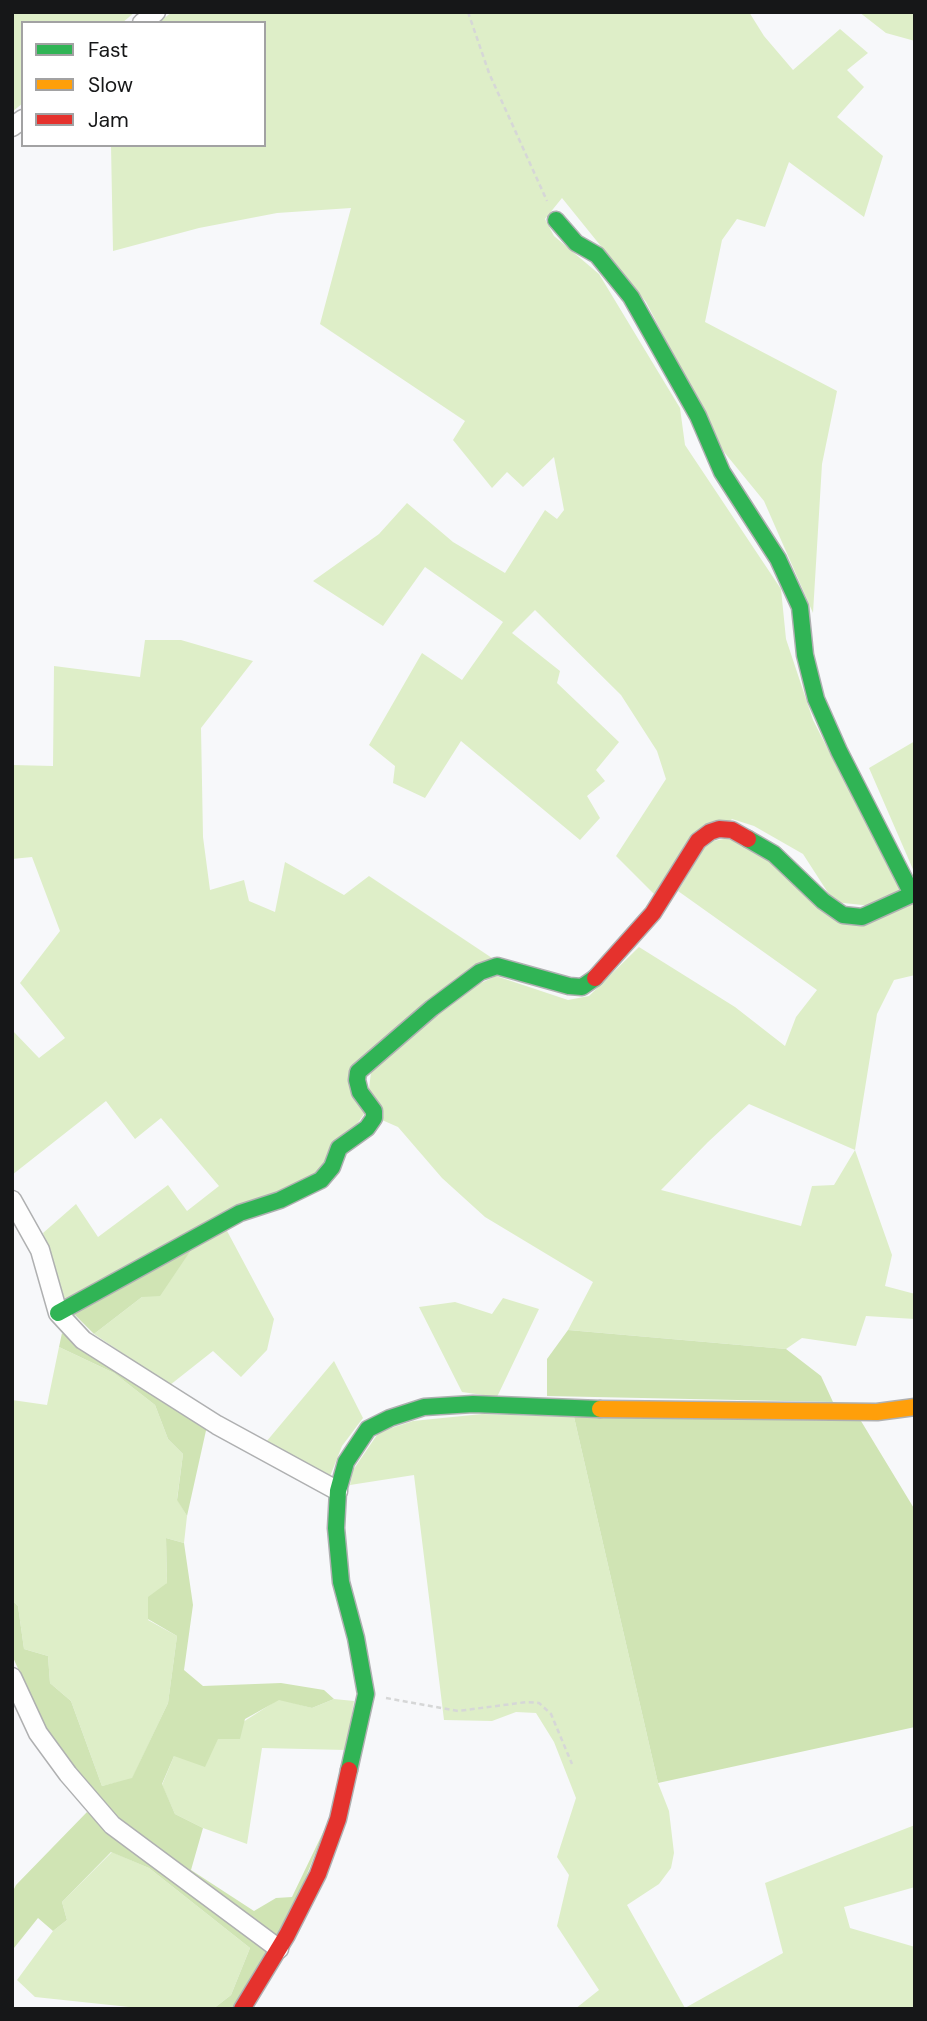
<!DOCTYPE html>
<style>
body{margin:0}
#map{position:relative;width:927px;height:2021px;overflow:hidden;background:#f7f8fa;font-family:"DM Sans",sans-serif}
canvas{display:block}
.frame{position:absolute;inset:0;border:14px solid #161718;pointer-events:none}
.legend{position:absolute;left:21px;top:21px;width:245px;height:126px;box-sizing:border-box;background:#fff;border:2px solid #a2a2a3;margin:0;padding:9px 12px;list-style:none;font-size:21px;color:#161718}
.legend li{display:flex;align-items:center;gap:14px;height:35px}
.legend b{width:35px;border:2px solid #a2a2a3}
</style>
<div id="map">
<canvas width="927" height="2021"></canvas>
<div class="frame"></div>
<ul class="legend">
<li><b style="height:9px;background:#30b455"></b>Fast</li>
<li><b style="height:9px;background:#ff9f0a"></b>Slow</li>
<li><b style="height:9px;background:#e5322d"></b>Jam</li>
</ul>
</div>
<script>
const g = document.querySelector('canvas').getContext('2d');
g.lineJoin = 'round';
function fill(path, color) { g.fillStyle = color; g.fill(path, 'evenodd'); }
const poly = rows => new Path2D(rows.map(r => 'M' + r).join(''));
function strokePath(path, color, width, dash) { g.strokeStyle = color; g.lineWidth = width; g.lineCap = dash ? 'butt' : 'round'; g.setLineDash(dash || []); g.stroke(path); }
fill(poly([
 [12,12,135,12,122,23,23,23,23,103,12,112],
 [172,12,749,12,764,36,793,70,840,29,868,53,847,70,864,87,837,117,883,156,864,217,789,162,765,227,737,219,722,240,705,322,837,391,822,464,813,613,764,501,724,452,646,302,562,198,545,219,554,236,599,274,680,408,685,445,781,589,786,639,813,720,900,890,872,906,834,902,803,854,754,826,732,819,654,894,616,856,666,779,657,751,621,695,535,610,512,633,560,671,557,683,619,742,596,770,605,781,587,796,600,818,580,840,461,741,425,798,393,783,395,766,369,745,422,653,462,680,503,622,425,567,383,626,313,581,379,534,407,503,453,542,505,573,545,510,557,519,564,510,554,457,523,487,507,472,492,488,453,440,465,421,320,324,351,208,277,213,199,228,113,251,111,145,264,145,264,23,158,23],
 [859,12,915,12,915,41,886,33],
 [145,640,181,640,253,661,201,728,203,837,210,890,244,880,249,901,275,912,285,862,344,895,369,876,492,958,352,1069,367,1110,321,1174,65,1300,43,1233,76,1204,98,1237,168,1185,187,1211,219,1186,161,1118,135,1139,106,1101,12,1175,12,1030,39,1058,65,1038,20,983,60,931,32,857,12,859,12,765,53,766,54,666,140,677],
 [915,741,915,874,869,768],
 [729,838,765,855,823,912,915,901,915,975,894,980,877,1014,855,1150,892,1255,885,1286,915,1294,915,1319,866,1316,856,1346,802,1338,786,1349,568,1330,593,1282,485,1217,442,1178,398,1127,382,1120,369,1089,371,1072,468,989,496,976,568,1000,589,996,639,947,735,1007,785,1046,796,1017,817,990,678,891,708,842],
 [749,1104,855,1150,834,1185,812,1186,801,1226,661,1190,708,1142],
 [226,1229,274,1319,267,1350,241,1377,213,1351,170,1385,94,1334,142,1297,191,1250],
 [503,1298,539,1309,497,1397,462,1392,419,1307,455,1302,492,1314],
 [59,1347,114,1373,155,1405,168,1439,183,1454,177,1499,187,1516,184,1543,166,1538,167,1583,148,1620,177,1636,168,1703,132,1779,102,1786,71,1701,50,1683,48,1656,24,1649,18,1606,12,1600,12,1400,47,1405],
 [334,1361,363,1418,342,1446,329,1479,266,1442],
 [482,1414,574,1417,658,1783,669,1811,674,1853,671,1868,659,1884,627,1905,685,2008,783,1953,765,1883,915,1825,915,1887,844,1907,850,1928,915,1947,915,2009,575,2009,599,1990,557,1926,569,1875,557,1857,576,1798,554,1742,536,1713,516,1712,492,1721,444,1720,414,1475,350,1485,353,1470,379,1432,413,1421],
 [279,1699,312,1708,334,1699,354,1701,346,1750,262,1748,247,1844,203,1828,175,1814,162,1785,174,1756,218,1738],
 [112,1852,149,1868,250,1948,231,1995,213,2009,148,2009,35,1997,17,1980,53,1931,67,1920,62,1902]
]), '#deeec8');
fill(poly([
 [191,1250,160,1296,142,1297,94,1334,74,1314],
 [568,1330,786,1349,821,1376,833,1402,547,1396,547,1359],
 [62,1333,207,1426,187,1516,177,1500,183,1454,168,1439,155,1405,114,1373,59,1347],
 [574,1417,861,1421,915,1510,915,1727,658,1783],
 [166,1538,184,1543,193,1605,184,1670,203,1686,281,1683,324,1690,334,1699,312,1708,279,1700,245,1719,240,1739,218,1739,205,1767,174,1756,162,1784,175,1814,203,1828,191,1870,254,1911,276,1898,292,1897,327,1824,294,1907,275,1937,116,1819,43,1726,12,1655,12,1600,18,1606,24,1649,48,1656,50,1683,71,1701,102,1786,132,1778,168,1703,177,1636,148,1619,148,1597,167,1583],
 [87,1812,125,1844,272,1952,233,2009,213,2009,231,1995,250,1948,149,1868,111,1852,62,1902,67,1920,53,1931,38,1918,14,1948,12,1946,12,1893,16,1885]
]), '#d0e4b4');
const street = poly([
 [142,23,156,12],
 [12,127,23,119],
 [12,1200,40,1250,58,1313,83,1340,217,1425,338,1491],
 [12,1677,38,1733,68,1774,112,1825,279,1949]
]);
const fast = poly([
 [556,220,576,243,597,255,631,297,698,416,722,472,778,559,800,607,805,655,816,699,839,751,912,894],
 [748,839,774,854,823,901,843,915,862,917,915,893],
 [58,1313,240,1213,280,1200,321,1180,332,1167,339,1148,367,1128,374,1118,374,1111,360,1092,357,1080,358,1072,432,1008,480,972,497,966,569,986,582,987,595,978],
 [349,1770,366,1694,356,1638,341,1582,336,1528,338,1491,346,1462,368,1429,390,1418,424,1407,473,1404,600,1409]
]);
const slow = poly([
 [600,1409,877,1412,915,1407]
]);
const jam = poly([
 [595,978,653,913,698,841,710,832,719,829,732,830,748,839],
 [242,2009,287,1935,318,1874,338,1819,349,1770]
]);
strokePath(street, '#afb0b1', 21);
strokePath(fast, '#afb0b1', 19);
strokePath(slow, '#afb0b1', 19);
strokePath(jam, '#afb0b1', 19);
strokePath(poly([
 [468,12,489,73,547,201],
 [386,1698,458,1711,527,1702,539,1703,551,1714,572,1764]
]), '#d6d7d7', 2.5, [5, 3.5]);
strokePath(street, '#fefefe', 18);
strokePath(fast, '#30b455', 16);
strokePath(slow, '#ff9f0a', 16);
strokePath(jam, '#e5322d', 16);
</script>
